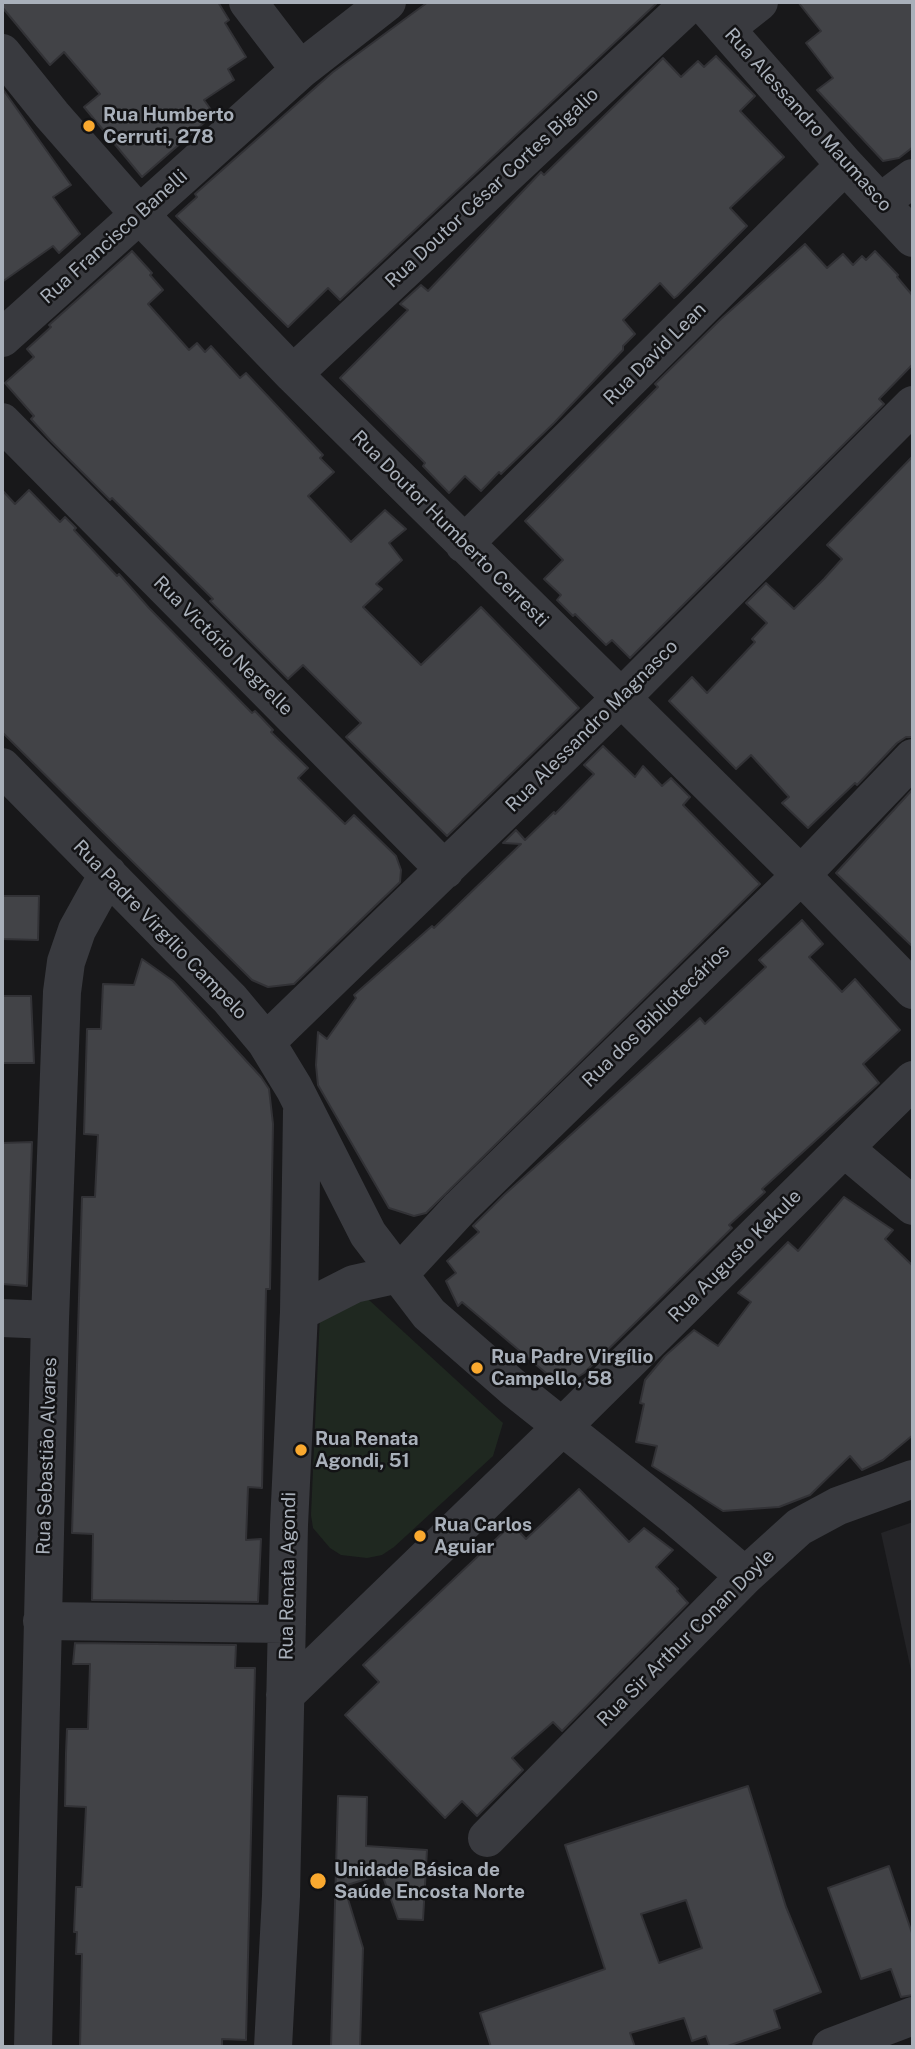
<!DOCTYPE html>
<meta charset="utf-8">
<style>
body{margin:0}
#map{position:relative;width:915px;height:2049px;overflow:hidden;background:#18181a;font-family:"Public Sans",sans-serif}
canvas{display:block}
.frame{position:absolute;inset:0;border:4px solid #a9b0ba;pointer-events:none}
</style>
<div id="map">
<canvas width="915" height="2049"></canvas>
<div class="frame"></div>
</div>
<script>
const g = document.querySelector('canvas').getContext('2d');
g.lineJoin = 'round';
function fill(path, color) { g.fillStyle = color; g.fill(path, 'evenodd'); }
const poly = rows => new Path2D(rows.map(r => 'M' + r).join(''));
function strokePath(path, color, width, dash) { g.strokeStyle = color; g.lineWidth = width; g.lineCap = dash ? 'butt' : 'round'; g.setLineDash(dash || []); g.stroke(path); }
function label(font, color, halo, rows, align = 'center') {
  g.font = font + ' "Public Sans",sans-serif'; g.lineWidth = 5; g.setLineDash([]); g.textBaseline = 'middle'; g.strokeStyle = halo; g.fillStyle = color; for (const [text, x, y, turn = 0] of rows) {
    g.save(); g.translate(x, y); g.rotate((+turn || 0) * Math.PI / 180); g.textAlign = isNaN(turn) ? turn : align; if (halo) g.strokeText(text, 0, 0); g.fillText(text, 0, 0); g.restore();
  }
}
fill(poly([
 [913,1522,913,1679,881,1533]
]), '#242427');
fill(poly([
 [345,1278,503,1423,493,1456,394,1547,382,1555,367,1558,341,1555,330,1548,313,1528,311,1515,320,1314]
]), '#1f2820');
const building = poly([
 [2,2,218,2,229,20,225,23,246,57,228,69,234,80,204,100,214,114,142,177,84,107,100,94,64,52,50,65,2,7,2,2],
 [428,2,658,2,340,300,328,288,288,327,176,216,197,197,195,194,333,72,428,2],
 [798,2,913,2,913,147,899,158,883,161,817,90,833,78,806,43,821,31,798,2],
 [716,56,755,96,740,111,784,157,730,208,747,226,677,296,674,298,660,283,623,320,635,334,623,346,623,350,554,423,501,474,499,472,481,491,465,476,449,493,423,466,425,463,340,378,408,310,400,304,421,285,428,291,541,172,544,175,663,58,681,77,698,61,704,67,716,56],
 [2,88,71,185,53,197,80,234,59,253,53,246,2,282,2,88],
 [805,244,827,268,843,254,853,265,862,256,866,260,875,251,898,275,897,277,913,296,913,364,879,399,884,404,630,658,612,640,606,645,575,614,573,616,557,600,561,595,544,579,563,560,525,521,658,387,655,384,721,319,805,244],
 [132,251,152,273,150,275,163,290,148,304,189,350,197,343,205,352,211,346,240,378,246,373,323,455,320,458,334,472,308,496,351,542,385,510,406,529,389,543,402,560,376,584,382,589,363,607,421,665,481,607,579,708,447,836,346,737,361,723,303,665,288,679,210,601,213,599,112,498,110,500,51,441,31,419,34,416,5,383,34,357,27,349,51,327,49,325,132,251],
 [913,456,913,737,906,737,897,743,857,785,855,783,808,828,782,803,789,797,751,755,736,769,669,701,692,677,707,693,755,642,752,639,767,623,746,603,766,583,794,609,824,579,842,559,827,545,913,456],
 [2,490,15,504,29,490,60,522,65,517,76,528,74,530,117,576,119,574,149,608,252,713,255,711,273,730,271,732,308,768,298,778,345,824,354,815,396,856,401,870,400,882,294,984,268,987,252,980,2,732,2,490],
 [603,746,635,777,643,766,662,786,671,778,690,797,683,805,760,884,426,1213,414,1216,389,1208,318,1085,316,1065,318,1032,327,1039,356,998,354,995,432,926,434,928,521,844,503,843,516,830,525,840,554,812,555,814,594,774,584,765,603,746],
 [913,789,913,947,836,873,913,789],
 [2,896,39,896,38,940,2,939,2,896],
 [802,920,823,944,809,957,842,992,855,979,900,1030,863,1064,879,1083,762,1189,765,1192,729,1225,732,1228,584,1373,573,1380,553,1379,462,1302,458,1306,446,1281,456,1273,447,1261,479,1232,473,1226,504,1195,700,1018,705,1024,766,967,759,960,802,920],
 [142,959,173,981,261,1077,269,1089,273,1124,270,1289,266,1289,262,1488,248,1487,246,1540,261,1539,258,1602,92,1600,93,1534,72,1533,82,1197,95,1197,98,1135,84,1134,87,1029,101,1029,103,984,134,985,142,959],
 [2,996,31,996,34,1063,2,1063,2,996],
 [32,1142,27,1286,2,1284,2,1143,32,1142],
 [844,1197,893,1230,885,1239,913,1266,913,1435,883,1460,862,1470,850,1456,810,1495,779,1507,723,1511,652,1466,657,1446,636,1442,644,1404,640,1403,645,1380,665,1356,694,1330,718,1346,751,1302,738,1293,788,1242,798,1251,844,1197],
 [579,1489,629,1542,644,1528,673,1550,656,1567,678,1589,677,1591,688,1603,562,1731,553,1722,512,1758,523,1770,477,1816,462,1801,445,1818,345,1715,379,1682,363,1665,512,1524,526,1539,579,1489],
 [75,1643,236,1645,235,1668,255,1668,246,2040,222,2039,222,2047,80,2047,82,1954,76,1954,77,1932,74,1932,76,1887,82,1887,86,1807,65,1806,66,1753,67,1729,88,1729,90,1664,73,1664,75,1643],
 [748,1786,786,1907,821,1992,774,2010,780,2028,725,2047,710,2047,706,2036,692,2041,684,2018,630,2033,635,2047,491,2047,480,2013,605,1969,565,1845,748,1786],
 [686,1900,702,1948,659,1963,641,1914,686,1900],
 [338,1796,367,1797,366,1846,427,1850,423,1920,398,1919,382,1874,344,1886,363,1948,360,2047,331,2047,338,1796],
 [889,1866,913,1936,913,1995,901,1997,891,1969,861,1979,828,1888,889,1866]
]);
fill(building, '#424347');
strokePath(building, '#323236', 2);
strokePath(poly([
 [248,2,300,70],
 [702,2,845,165,913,238],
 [726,28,759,2],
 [2,53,52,115,139,214,293,374,801,875,913,990],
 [881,202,913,178],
 [2,338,300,70,387,2],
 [293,374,691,2],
 [2,422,445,870],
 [464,544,845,165],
 [2,767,230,999,266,1042,294,1088,368,1234,429,1314,516,1390,677,1518,745,1576],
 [266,1042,621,698,913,405],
 [844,1148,913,1206],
 [299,1312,354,1284,399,1274,460,1208,801,875,913,758],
 [2,1318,50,1320],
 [42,1621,287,1624],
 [285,1695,562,1427,913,1080],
 [487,1838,745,1576,799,1527,838,1506,913,1479],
 [33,2047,50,1320,62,992,66,962,77,930,108,874],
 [273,2047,281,1896,289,1525,299,1312,302,1111],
 [831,2047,913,2016]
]), '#393a3f', 38);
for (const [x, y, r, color] of [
 [89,126,7,"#faa92f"],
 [477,1368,7,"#faa92f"],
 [301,1450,7,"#faa92f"],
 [420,1536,7,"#faa92f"],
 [318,1881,9,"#faa92f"]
]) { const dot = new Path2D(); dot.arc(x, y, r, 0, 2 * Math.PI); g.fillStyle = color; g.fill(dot); strokePath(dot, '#131315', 2.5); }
label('bold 19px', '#a9b0ba', '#131315', [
 ["Rua Humberto",103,115],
 ["Cerruti, 278",103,137],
 ["Rua Padre Virgílio",491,1357],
 ["Campello, 58",491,1379],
 ["Rua Renata",315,1439],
 ["Agondi, 51",315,1461],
 ["Rua Carlos",434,1525],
 ["Aguiar",434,1547],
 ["Unidade Básica de",334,1870],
 ["Saúde Encosta Norte",334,1892]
], 'left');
label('19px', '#a9b0ba', '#131315', [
 ["Rua Alessandro Maumasco",808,120,48],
 ["Rua Doutor César Cortes Bigalio",492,188,-43],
 ["Rua Francisco Banelli",114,237,-42],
 ["Rua David Lean",655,354,-45],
 ["Rua Doutor Humberto Cerresti",450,529,45],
 ["Rua Victório Negrelle",223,646,45],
 ["Rua Alessandro Magnasco",592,726,-45],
 ["Rua Padre Virgílio Campelo",160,930,46],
 ["Rua dos Bibliotecários",656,1016,-44],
 ["Rua Augusto Kekule",735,1256,-45],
 ["Rua Sebastião Alvares",47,1456,-88],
 ["Rua Renata Agondi",288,1576,-89],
 ["Rua Sir Arthur Conan Doyle",686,1638,-45]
]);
</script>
